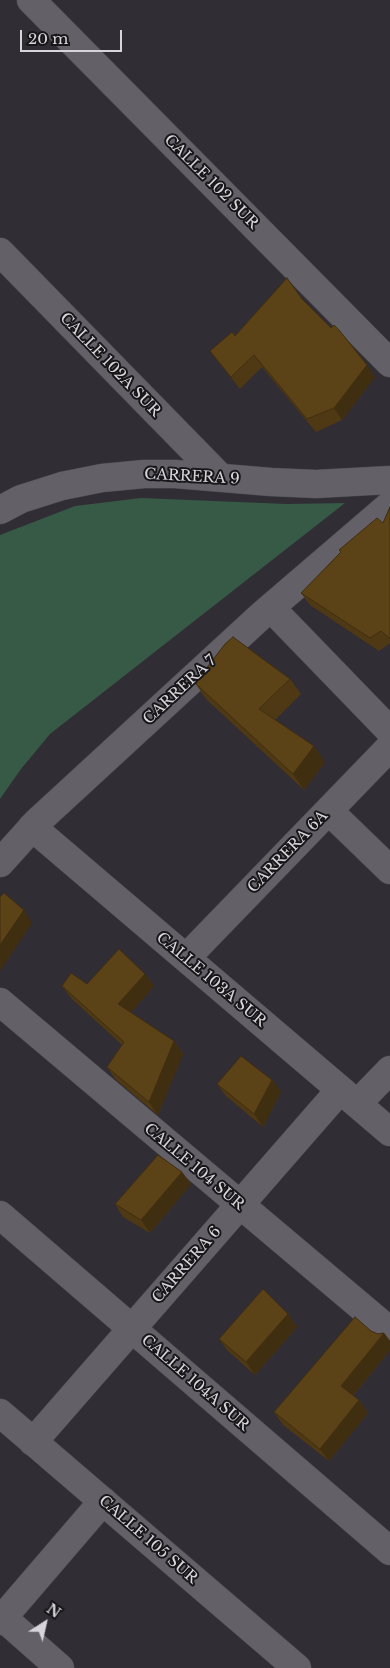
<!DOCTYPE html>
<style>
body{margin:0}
#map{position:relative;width:390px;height:1668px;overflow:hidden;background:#302d34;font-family:"Libre Baskerville",serif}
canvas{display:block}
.north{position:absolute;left:20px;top:1598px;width:50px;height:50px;-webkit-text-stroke:4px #171619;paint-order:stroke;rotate:35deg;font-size:14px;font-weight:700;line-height:20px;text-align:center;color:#d7d5da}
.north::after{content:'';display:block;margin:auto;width:18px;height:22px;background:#d7d5da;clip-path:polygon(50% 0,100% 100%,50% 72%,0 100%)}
.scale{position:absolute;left:20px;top:30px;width:102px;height:22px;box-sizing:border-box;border:2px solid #d7d5da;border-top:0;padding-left:6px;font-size:15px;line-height:18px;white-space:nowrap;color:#d7d5da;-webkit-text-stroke:4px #171619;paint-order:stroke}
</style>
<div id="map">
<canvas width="390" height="1668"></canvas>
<div class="north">N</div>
<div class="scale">20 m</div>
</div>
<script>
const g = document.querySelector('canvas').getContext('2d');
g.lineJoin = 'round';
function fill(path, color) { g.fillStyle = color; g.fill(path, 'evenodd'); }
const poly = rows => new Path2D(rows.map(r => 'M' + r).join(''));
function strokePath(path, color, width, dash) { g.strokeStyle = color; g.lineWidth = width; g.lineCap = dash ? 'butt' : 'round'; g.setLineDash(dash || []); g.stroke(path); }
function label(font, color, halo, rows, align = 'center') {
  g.font = font + ' "Libre Baskerville",serif'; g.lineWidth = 4; g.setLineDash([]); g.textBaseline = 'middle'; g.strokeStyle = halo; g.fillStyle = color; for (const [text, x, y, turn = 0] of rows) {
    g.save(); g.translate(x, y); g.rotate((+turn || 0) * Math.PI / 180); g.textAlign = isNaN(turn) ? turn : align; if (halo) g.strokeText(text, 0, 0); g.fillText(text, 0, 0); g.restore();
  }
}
fill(poly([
 [141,498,287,504,345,503,50,734,21,769,0,799,0,535,75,506]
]), '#375a46');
const minor = poly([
 [31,0,390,363],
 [0,252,220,477],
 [271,608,390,731],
 [329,811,390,870],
 [32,827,390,1132],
 [186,958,390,747],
 [0,1002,390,1331],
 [357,1104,390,1070],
 [0,1215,390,1551],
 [0,1413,297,1668],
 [33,1442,340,1090],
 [0,1615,60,1668],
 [0,1621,103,1501]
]);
const tertiary = poly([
 [0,510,21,499,62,486,102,478,144,474,175,474,271,482,316,484,390,480],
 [0,863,37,822,263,614,390,505]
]);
strokePath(minor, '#4d4b50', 29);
strokePath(tertiary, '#4d4b50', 29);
strokePath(minor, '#636068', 28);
strokePath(tertiary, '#636068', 28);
fill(poly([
 [302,299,367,365,375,377,342,420,316,432,262,367,240,389,219,363,210,351,235,336],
 [390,507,390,643,379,651,310,605,301,593,341,552,339,550,383,523],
 [290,679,301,694,275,720,325,762,304,790,206,699,195,683],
 [145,974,154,986,131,1012,174,1041,183,1054,158,1115,116,1080,107,1067,122,1045,71,998,62,986,87,984],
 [272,1080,281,1092,263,1127,226,1096,217,1084],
 [182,1172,191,1184,150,1233,123,1217,115,1204],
 [288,1314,297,1327,255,1375,228,1351,219,1339],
 [371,1331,378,1334,384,1333,390,1341,390,1350,353,1396,359,1400,368,1413,329,1461,283,1425,274,1412]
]), '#4f3914');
fill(poly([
 [367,365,375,377,342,420,334,408],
 [314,746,325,762,304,790,293,774],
 [24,910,32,923,0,971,0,945],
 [145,974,154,986,127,1017,118,1004],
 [174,1041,183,1054,158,1115,149,1102],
 [272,1080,281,1092,263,1127,254,1114],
 [182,1172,191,1184,150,1233,141,1220],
 [288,1314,297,1327,255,1375,246,1362],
 [384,1333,390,1341,390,1350,350,1399,341,1386],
 [359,1400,368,1413,329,1461,320,1449]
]), '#402e10');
const building = poly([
 [287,278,302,299,331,328,334,325,339,330,367,365,334,408,307,419,254,355,231,377,210,351,232,332,235,336,287,278],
 [390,507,390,639,381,631,370,638,301,593,341,552,339,550,377,518,383,523,390,507],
 [233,637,290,679,259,709,314,746,293,774,195,683,225,644,233,637],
 [4,893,24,910,0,945,0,897,4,893],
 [119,949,145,974,118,1004,174,1041,149,1102,107,1067,124,1042,62,986,71,973,87,984,119,949],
 [241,1056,272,1080,254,1114,217,1084,241,1056],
 [158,1155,182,1172,141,1220,115,1204,158,1155],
 [263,1289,288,1314,246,1362,219,1339,263,1289],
 [355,1317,371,1331,378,1334,384,1333,341,1386,359,1400,320,1449,274,1412,355,1317]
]);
fill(building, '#5c4217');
strokePath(building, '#402e10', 1);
label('15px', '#d7d5da', '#171619', [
 ["CALLE 102 SUR",211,182,45],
 ["CALLE 102A SUR",110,365,46],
 ["CARRERA 9",192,477,3],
 ["CARRERA 7",180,690,-43],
 ["CARRERA 6A",288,852,-46],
 ["CALLE 103A SUR",211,980,40],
 ["CALLE 104 SUR",194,1167,40],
 ["CARRERA 6",187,1265,-49],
 ["CALLE 104A SUR",195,1383,41],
 ["CALLE 105 SUR",148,1540,41]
]);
</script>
